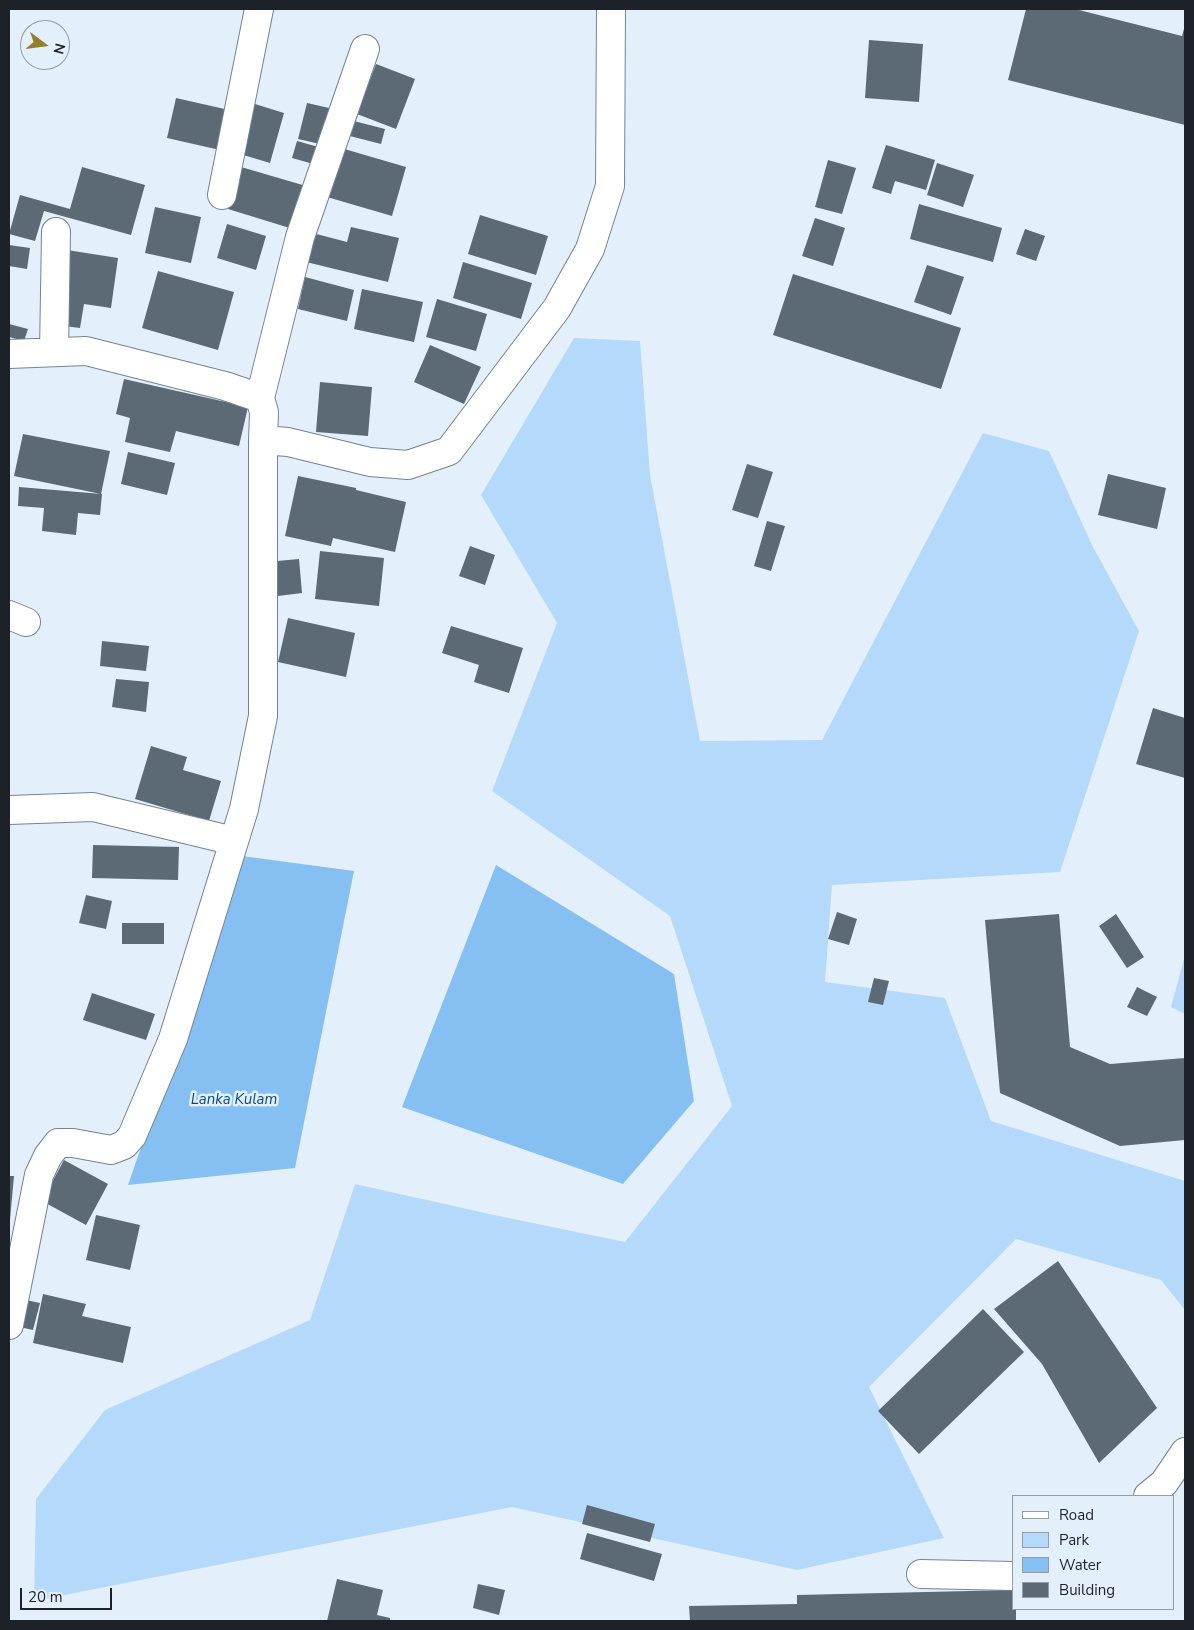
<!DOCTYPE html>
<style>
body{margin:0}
#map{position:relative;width:1194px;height:1630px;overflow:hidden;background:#e3f0fc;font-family:"Nunito Sans",sans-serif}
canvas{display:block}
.frame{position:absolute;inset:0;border:10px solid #1c2227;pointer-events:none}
.legend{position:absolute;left:1012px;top:1495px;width:162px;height:115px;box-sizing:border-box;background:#e3f0fc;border:1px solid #939ea7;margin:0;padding:6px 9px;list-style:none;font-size:15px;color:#1c2227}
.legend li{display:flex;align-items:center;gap:10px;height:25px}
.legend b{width:25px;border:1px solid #939ea7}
.north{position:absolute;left:20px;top:20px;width:50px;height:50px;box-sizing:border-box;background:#e3f0fc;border:1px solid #939ea7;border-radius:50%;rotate:105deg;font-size:14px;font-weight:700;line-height:20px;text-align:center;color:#1c2227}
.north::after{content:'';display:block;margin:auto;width:18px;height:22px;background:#937f27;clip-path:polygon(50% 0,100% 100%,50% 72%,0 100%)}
.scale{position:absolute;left:20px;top:1588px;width:92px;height:22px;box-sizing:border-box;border:2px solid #1c2227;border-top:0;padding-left:6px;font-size:15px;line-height:18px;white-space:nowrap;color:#1c2227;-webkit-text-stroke:4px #e3f0fc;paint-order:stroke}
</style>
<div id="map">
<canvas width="1194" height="1630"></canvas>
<div class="frame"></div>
<ul class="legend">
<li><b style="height:6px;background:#fff"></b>Road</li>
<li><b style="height:14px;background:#b5d9fa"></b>Park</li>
<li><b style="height:14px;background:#86c0f3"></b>Water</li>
<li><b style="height:14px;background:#5c6a76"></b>Building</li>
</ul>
<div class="north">N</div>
<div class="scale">20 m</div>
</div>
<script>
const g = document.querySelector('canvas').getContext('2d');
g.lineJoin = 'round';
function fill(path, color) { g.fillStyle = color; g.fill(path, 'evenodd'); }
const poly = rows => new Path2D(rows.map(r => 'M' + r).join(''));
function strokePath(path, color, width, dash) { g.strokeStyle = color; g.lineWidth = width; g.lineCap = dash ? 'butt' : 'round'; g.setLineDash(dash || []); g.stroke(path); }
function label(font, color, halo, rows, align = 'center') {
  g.font = font + ' "Nunito Sans",sans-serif'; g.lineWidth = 5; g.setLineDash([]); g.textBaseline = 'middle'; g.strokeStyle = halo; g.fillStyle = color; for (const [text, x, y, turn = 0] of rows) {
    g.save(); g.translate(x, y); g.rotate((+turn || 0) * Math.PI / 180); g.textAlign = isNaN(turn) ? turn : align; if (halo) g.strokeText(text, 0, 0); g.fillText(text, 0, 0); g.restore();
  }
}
fill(poly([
 [574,338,640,341,650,475,700,741,822,740,983,433,1049,451,1092,545,1139,631,1060,872,832,885,825,982,945,998,991,1121,1185,1181,1185,1310,1161,1280,1016,1239,869,1387,944,1538,797,1570,512,1507,34,1601,36,1499,105,1410,310,1320,355,1184,494,1215,625,1242,732,1106,670,916,492,791,557,623,481,495],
 [1185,955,1185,1014,1171,1007]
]), '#b5d9fa');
fill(poly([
 [242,856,354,871,295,1168,128,1185],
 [496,865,674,974,694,1101,623,1184,402,1107]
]), '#86c0f3');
fill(poly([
 [1026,9,1075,9,1182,36,1185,25,1185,125,1008,80],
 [869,40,923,44,919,102,865,98],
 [376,64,415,79,396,129,357,114],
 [176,98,229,110,220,150,167,138],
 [307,103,338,110,329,146,298,139],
 [255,104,284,113,270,163,240,154],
 [350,120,385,129,381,144,346,135],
 [297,141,322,148,317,165,292,158],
 [886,145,935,160,926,190,895,181,891,194,872,188],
 [341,148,406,167,392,216,327,197],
 [828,160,856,168,842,214,815,207],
 [937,163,974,175,963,207,927,195],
 [82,167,145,185,131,235,44,211,35,241,9,234,20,195,70,209],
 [241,167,306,186,293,229,228,209],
 [919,204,1002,228,993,262,910,239],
 [155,207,201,217,191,263,145,253],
 [480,215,548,236,536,275,468,254],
 [815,218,845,228,833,266,802,256],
 [227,224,266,236,256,270,217,258],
 [351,227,399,238,388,282,298,260,305,231,347,242],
 [1025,229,1045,236,1036,261,1016,254],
 [9,245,30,248,27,269,9,266],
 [67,250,118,258,111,308,84,304,80,328,56,325],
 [463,262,532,283,521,319,453,298],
 [927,265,964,277,951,315,914,302],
 [158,271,234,292,218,350,142,328],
 [793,274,961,328,941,389,773,335],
 [305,277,354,290,347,321,298,309],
 [362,289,423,302,414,342,354,329],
 [437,299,487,314,476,351,426,337],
 [9,324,28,329,24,341,9,337],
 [430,345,481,367,464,404,414,382],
 [124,379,248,407,239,446,176,431,170,452,125,442,130,418,116,414],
 [320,382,372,387,368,436,316,432],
 [23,434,110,451,101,494,14,476],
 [128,452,175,463,167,495,121,484],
 [747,464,773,472,758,518,732,510],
 [1108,474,1166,488,1157,529,1098,515],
 [298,476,356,488,356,490,406,502,395,552,333,538,331,546,285,536],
 [19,487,102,494,100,515,78,513,76,535,42,531,44,508,18,506],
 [767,521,785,526,771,571,754,566],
 [470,546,495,555,485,585,459,576],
 [320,551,384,558,379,606,315,599],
 [299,559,302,593,270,597,266,562],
 [288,618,355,633,346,677,278,662],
 [451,626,523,648,509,693,474,682,479,665,442,653],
 [102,641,149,646,146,671,100,666],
 [116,679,149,682,146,712,112,707],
 [1153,708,1185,718,1185,778,1136,764],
 [151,746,187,757,183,770,221,781,209,821,135,799],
 [93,845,179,847,178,880,92,878],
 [86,895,112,901,106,929,79,923],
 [837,912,857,919,849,945,828,939],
 [1059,914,1070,1047,1110,1064,1185,1058,1185,1140,1120,1146,1000,1093,985,920],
 [1116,914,1144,957,1127,968,1099,926],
 [122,923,164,923,164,944,122,944],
 [874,978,889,981,883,1005,868,1002],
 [1137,987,1157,997,1147,1016,1127,1007],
 [92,993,155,1014,146,1040,83,1020],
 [64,1160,108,1184,86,1225,42,1201],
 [9,1176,14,1176,10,1220,9,1220],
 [96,1215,140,1225,130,1270,86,1260],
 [1058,1261,1157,1408,1099,1463,1042,1364,994,1309],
 [43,1294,86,1304,82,1316,131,1327,123,1363,33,1343],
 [21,1299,40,1303,33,1330,15,1326],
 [983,1309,1024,1352,919,1454,878,1411],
 [587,1505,655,1524,650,1542,582,1524],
 [587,1533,662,1554,654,1581,580,1559],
 [337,1579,383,1590,377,1615,390,1618,390,1621,327,1621],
 [478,1584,505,1590,499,1615,473,1608],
 [1013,1590,1013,1609,1016,1609,1016,1621,690,1621,689,1606,797,1604,797,1595]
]), '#5c6a76');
const minor = poly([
 [222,195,259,9],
 [54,352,56,232],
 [9,354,86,351,225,386,260,398,264,412,263,440,288,442,370,462,408,465,449,451,557,308,590,249,610,186,611,9],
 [260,398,300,237,365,49],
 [9,615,26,622],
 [9,810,93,807,234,841],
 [9,1325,39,1175,48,1156,58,1143,73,1143,111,1150,124,1145,132,1136,173,1039,244,809,263,716,263,440],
 [1148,1496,1164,1483,1185,1452],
 [921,1574,1013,1576]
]);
strokePath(minor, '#758391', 30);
strokePath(minor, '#fff', 28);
label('italic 15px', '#074d7b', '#e3f0fc', [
 ["Lanka Kulam",234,1100]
]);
</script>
